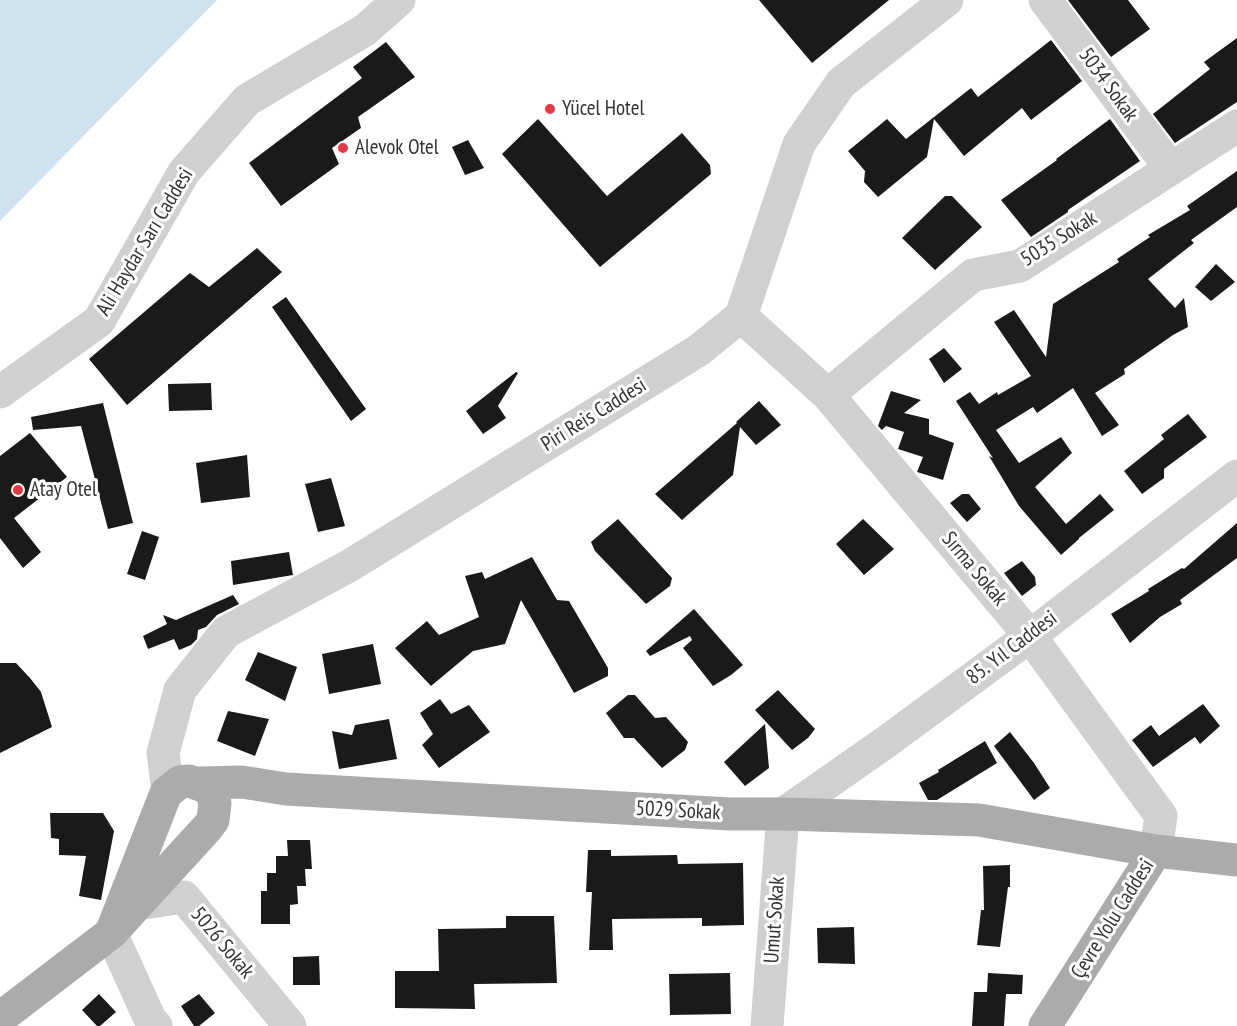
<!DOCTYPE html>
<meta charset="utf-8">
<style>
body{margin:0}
canvas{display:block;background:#fff}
</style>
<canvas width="1237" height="1026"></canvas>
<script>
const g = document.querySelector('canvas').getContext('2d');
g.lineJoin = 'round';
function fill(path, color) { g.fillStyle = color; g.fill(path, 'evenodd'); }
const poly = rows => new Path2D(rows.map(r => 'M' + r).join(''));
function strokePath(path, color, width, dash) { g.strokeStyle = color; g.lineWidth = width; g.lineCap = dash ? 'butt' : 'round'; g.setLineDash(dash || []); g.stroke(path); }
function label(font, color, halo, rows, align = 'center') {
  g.font = font + ' "PT Sans Narrow",sans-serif'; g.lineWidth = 6; g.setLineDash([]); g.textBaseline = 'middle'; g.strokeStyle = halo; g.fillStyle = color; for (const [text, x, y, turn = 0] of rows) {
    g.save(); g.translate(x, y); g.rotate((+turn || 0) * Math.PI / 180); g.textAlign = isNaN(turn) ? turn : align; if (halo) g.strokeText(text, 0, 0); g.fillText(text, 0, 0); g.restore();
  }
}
fill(poly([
 [0,0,217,0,0,221]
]), '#cfe2ee');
fill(poly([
 [759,0,889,0,812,63],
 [1068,0,1128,0,1150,29,1111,57],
 [1237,38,1237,102,1175,143,1153,114,1210,69,1204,62],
 [1051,40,1082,81,1031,120,1022,108,964,156,934,119,927,157,878,197,864,182,865,171,848,151,887,119,906,139,971,88,978,97],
 [386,42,415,77,358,117,361,128,332,148,339,164,281,206,249,163,362,78,353,67],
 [538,119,607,196,682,133,710,165,711,174,600,267,502,154],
 [1110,119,1140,161,1068,210,1068,212,1031,237,1001,200,1057,160,1056,159],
 [468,140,484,168,465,175,452,147],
 [1237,171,1237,207,1191,240,1194,243,1148,279,1175,308,1184,298,1188,327,1173,335,1124,369,1125,374,1095,393,1119,425,1102,436,1073,388,1037,413,1033,407,996,430,1019,463,1061,437,1072,453,1035,487,1066,524,1100,494,1114,510,1079,538,1079,539,1061,555,1019,506,989,456,993,458,956,401,970,392,979,404,997,392,998,395,1031,376,994,322,1014,310,1046,357,1053,304,1119,262,1117,259,1150,237,1148,235,1190,210,1187,206],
 [945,196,952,196,982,227,935,270,902,238],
 [257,248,282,272,127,405,89,359,190,273,209,287],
 [1216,264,1235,282,1211,301,1195,287],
 [286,297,366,409,351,421,272,307],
 [944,348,962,369,944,383,929,359],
 [516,372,518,373,498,406,506,418,483,434,466,411],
 [211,383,212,410,169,411,168,384],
 [891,391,921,400,904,413,929,419,929,434,954,443,943,480,917,472,923,457,898,449,904,432,886,426,882,430,878,426],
 [759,401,781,425,756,445,740,427,733,475,682,520,655,494,737,423,736,422],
 [103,403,133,523,108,529,81,426,33,430,31,417],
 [1188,414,1207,437,1164,469,1164,478,1142,494,1124,471,1164,439,1161,435],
 [30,433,67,477,14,518,41,552,23,568,0,538,0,456],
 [247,455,250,497,201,503,196,463],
 [331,478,345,526,318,532,305,484],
 [962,494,969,494,981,509,967,522,950,503],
 [618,519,672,578,670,586,646,604,595,551,591,542],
 [863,519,894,549,864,575,836,544],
 [1237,523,1237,558,1180,600,1182,604,1160,617,1130,643,1111,614,1149,591,1148,589,1182,568,1184,569],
 [142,531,159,537,145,580,127,574],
 [289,552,293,575,233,585,231,561],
 [532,557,557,600,569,601,608,668,608,676,574,693,521,600,505,644,473,651,431,686,395,648,427,621,439,635,479,617,465,576,482,572,485,579],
 [1022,561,1035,577,1036,585,1022,596,1004,573],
 [233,595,239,604,217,615,206,627,198,630,197,639,191,645,179,650,174,639,148,649,143,636,167,624,163,615,176,620],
 [694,609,743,665,731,675,713,686,683,648,692,640,690,636,650,656,646,651],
 [373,644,381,684,329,694,322,654],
 [258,652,297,667,285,701,245,680],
 [0,663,16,663,30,678,41,692,52,727,0,753],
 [778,690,815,729,808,738,792,750,755,710],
 [628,695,635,695,655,718,666,717,688,742,685,750,662,768,634,738,624,738,606,713],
 [440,699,451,714,469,705,490,732,439,768,422,745,433,734,420,713],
 [1203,704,1220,726,1200,744,1195,737,1153,767,1132,740,1151,725,1159,736],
 [228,711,269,719,255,756,217,741],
 [389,719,397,759,339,769,332,731,352,735,355,725],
 [765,724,769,768,745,786,724,762],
 [1010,732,1034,763,1050,788,1034,800,994,746],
 [985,741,997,763,937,800,928,800,919,783,939,772,938,770],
 [50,813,103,813,114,831,101,900,79,896,86,856,59,855,59,839,51,838],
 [287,840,310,840,312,869,305,869,306,886,297,886,298,904,290,905,290,924,261,924,261,891,267,891,267,873,276,873,276,856,288,856],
 [588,850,611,850,611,856,677,855,678,864,743,863,744,925,702,926,702,918,612,919,613,950,589,950,592,892,586,892],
 [1010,865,1010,887,1008,887,1000,947,977,945,981,910,984,910,983,866],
 [506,916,554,916,557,983,474,984,475,1009,395,1008,395,971,439,971,438,929,506,928],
 [854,927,855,964,818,963,817,928],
 [319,956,320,985,293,985,293,957],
 [730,973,731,1014,670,1015,669,974],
 [988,973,1023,975,1022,994,1006,994,1004,1026,972,1026,974,992,987,992],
 [99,994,116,1012,100,1026,97,1026,82,1010],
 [199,994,215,1013,199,1026,194,1026,181,1006]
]), '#1a1a1a');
strokePath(poly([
 [1045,0,1171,169],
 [741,316,828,395,1030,636,1161,816,1156,851],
 [0,392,99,321,184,172,247,100,365,30,399,0],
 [828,395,973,275,1020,266,1237,126],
 [168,792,163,753,180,690,226,632,349,566,699,350,741,316,799,144,841,83,947,0],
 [137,904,184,897,290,1026],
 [111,933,150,1019,156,1026],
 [767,1026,783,814,886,742,1030,636,1237,476]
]), '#d0d0d0', 33);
strokePath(poly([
 [199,783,242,782,286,789,730,814,783,814,979,820,1156,851,1237,860],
 [0,1018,111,933,208,827,213,820,215,803,212,794,206,787,189,781,180,782,166,793,111,933],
 [1045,1026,1156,851]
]), '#ababab', 33);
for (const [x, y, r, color] of [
 [550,109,6,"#e63946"],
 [343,148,6,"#e63946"],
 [18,490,6,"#e63946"]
]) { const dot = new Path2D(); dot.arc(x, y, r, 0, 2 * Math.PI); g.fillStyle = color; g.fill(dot); strokePath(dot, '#fff', 2); }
label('21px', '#333', '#fff', [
 ["5034 Sokak",1108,85,54],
 ["5035 Sokak",1059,239,-32],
 ["Ali Haydar Sarı Caddesi",145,242,-59],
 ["Piri Reis Caddesi",594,415,-32],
 ["Sırma Sokak",974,569,50],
 ["85. Yıl Caddesi",1012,648,-37],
 ["5029 Sokak",678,811,3],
 ["Çevre Yolu Caddesi",1113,919,-58],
 ["Umut Sokak",775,920,-86],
 ["5026 Sokak",222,943,50]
]);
label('21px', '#333', '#fff', [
 ["Yücel Hotel",562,109],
 ["Alevok Otel",355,148],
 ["Atay Otel",30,490]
], 'left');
</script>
